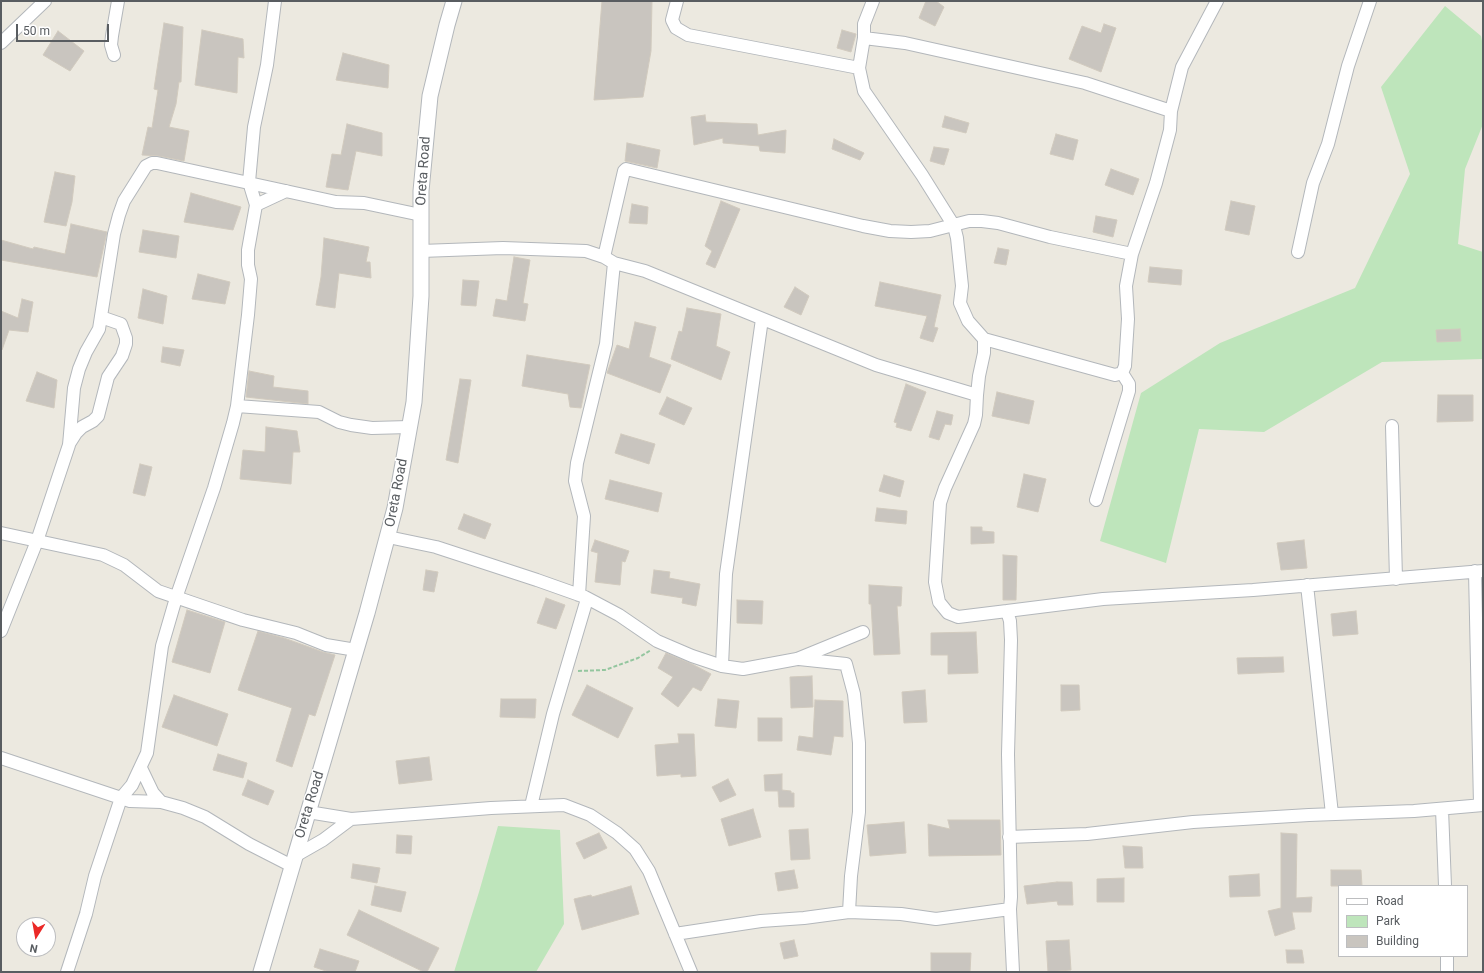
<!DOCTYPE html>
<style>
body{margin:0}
#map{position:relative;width:1484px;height:973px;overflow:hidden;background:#ece9e0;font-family:Roboto,sans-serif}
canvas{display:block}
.frame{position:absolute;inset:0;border:2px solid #595d61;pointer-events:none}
.legend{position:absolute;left:1338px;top:885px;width:130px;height:72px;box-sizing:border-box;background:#fff;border:1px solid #bdbec0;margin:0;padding:5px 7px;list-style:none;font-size:12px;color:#595d61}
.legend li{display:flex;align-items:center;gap:8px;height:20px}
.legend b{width:20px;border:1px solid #bdbec0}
.north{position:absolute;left:16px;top:917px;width:40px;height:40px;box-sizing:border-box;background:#fff;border:1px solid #bdbec0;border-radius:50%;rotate:191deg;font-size:11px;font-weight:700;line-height:16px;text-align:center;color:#595d61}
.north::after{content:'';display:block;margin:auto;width:14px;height:18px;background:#eb2927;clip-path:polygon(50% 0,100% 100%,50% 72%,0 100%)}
.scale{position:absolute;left:16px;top:24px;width:93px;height:18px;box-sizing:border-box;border:2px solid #595d61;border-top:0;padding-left:5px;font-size:12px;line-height:14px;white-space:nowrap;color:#595d61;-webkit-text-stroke:3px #fff;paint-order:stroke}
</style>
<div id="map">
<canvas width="1484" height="973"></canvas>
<div class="frame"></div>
<ul class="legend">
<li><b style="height:5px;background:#fff"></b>Road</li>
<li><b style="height:11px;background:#bee5bb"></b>Park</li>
<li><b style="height:11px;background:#c9c5bf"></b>Building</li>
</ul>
<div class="north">N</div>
<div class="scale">50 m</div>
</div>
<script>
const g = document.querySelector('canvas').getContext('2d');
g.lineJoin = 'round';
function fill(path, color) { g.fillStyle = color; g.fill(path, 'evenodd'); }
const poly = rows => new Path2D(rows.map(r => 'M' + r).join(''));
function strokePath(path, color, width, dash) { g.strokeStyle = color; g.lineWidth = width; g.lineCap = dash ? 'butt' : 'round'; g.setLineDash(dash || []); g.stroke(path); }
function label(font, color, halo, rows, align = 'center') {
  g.font = font + ' Roboto,sans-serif'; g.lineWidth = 3; g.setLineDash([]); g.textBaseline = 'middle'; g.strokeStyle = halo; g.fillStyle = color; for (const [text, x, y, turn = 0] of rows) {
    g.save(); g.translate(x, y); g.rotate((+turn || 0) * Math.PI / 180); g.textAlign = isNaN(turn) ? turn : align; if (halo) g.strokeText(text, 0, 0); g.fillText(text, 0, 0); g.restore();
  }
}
fill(poly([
 [1445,6,1481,36,1483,46,1483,124,1465,169,1458,244,1483,252,1483,359,1382,362,1264,432,1199,429,1166,563,1100,541,1141,393,1220,343,1355,288,1410,174,1381,87],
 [498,826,560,830,564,924,536,972,454,972,479,892]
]), '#bee5bb');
const building = poly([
 [602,1,652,1,651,51,643,97,594,100,602,1],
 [926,1,936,1,944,7,935,26,919,18,926,1],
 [164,23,183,27,181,82,179,82,176,104,169,127,189,131,184,161,159,156,142,155,148,127,152,128,158,90,154,89,164,23],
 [1104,24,1116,28,1101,72,1069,59,1082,26,1101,33,1104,24],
 [202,30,243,39,244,58,238,57,237,93,195,85,202,30],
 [842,30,856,34,851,52,837,48,842,30],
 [58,31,84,51,70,71,43,55,58,31],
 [343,53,389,65,388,88,336,80,343,53],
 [705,115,706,122,757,124,758,135,786,130,785,153,760,151,759,146,723,143,723,138,694,145,691,117,705,115],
 [945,116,969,123,966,133,942,127,945,116],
 [347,124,382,133,382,156,356,151,348,190,326,187,332,154,341,155,347,124],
 [1056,134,1078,140,1073,160,1050,154,1056,134],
 [834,139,864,153,860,160,832,149,834,139],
 [627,143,660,150,657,168,625,161,627,143],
 [934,147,949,149,944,165,930,161,934,147],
 [1111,169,1139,179,1133,195,1105,185,1111,169],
 [55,172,75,176,72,202,66,226,44,222,55,172],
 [191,193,241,207,233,230,184,222,191,193],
 [721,201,740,209,715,268,706,264,712,251,705,246,721,201],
 [1231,201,1255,206,1249,235,1225,230,1231,201],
 [632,204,648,207,647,224,629,223,632,204],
 [1096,216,1117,220,1113,237,1093,232,1096,216],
 [71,224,107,232,97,277,1,260,1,240,33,249,34,247,65,254,71,224],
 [143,230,179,236,176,258,139,252,143,230],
 [324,238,369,247,366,262,370,262,371,278,339,273,335,308,316,305,321,277,324,238],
 [998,248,1009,250,1006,265,994,263,998,248],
 [514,257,530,260,523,303,528,304,525,321,493,316,496,299,507,301,514,257],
 [1150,267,1182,270,1181,285,1148,282,1150,267],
 [198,274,230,282,225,304,192,299,198,274],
 [463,280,479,281,476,306,461,305,463,280],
 [880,282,941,295,934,327,938,328,933,342,920,338,927,316,875,306,880,282],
 [795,287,809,296,801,315,784,307,795,287],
 [143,289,167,296,163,324,138,318,143,289],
 [22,299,33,302,28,332,9,330,2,350,1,350,1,311,18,318,22,299],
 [687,308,721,314,716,346,730,352,721,380,671,359,679,331,682,332,687,308],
 [635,322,656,327,649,357,671,365,660,393,607,373,617,345,629,349,635,322],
 [1460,329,1461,341,1437,342,1436,330,1460,329],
 [163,347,184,350,180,366,161,362,163,347],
 [527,355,590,365,581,408,570,407,568,394,522,386,527,355],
 [249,371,274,376,273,387,308,391,308,404,246,397,249,371],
 [37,372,57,380,54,408,26,401,37,372],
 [460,379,471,380,458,463,446,460,460,379],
 [906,384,926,392,911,431,896,427,897,423,894,422,906,384],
 [997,392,1034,401,1029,424,992,416,997,392],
 [1438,395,1473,395,1473,421,1437,422,1438,395],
 [667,397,692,408,684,425,659,414,667,397],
 [937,411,953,415,951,425,945,424,939,440,929,437,937,411],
 [266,427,297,431,300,452,293,452,291,484,240,479,243,450,265,452,266,427],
 [621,434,655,444,649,464,615,453,621,434],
 [140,464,152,467,145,496,133,493,140,464],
 [1024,474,1046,479,1038,512,1017,507,1024,474],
 [884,475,904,481,900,497,879,491,884,475],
 [610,480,662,493,658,512,605,499,610,480],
 [877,508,907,511,906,524,875,521,877,508],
 [464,514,491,524,485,539,458,529,464,514],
 [971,527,982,527,982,531,994,532,994,543,971,544,971,527],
 [595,540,629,551,625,562,622,561,620,585,595,582,598,553,591,551,595,540],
 [1304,540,1307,568,1281,570,1277,543,1304,540],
 [1003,555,1017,556,1016,600,1003,600,1003,555],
 [426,570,438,572,434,592,423,590,426,570],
 [654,570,670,572,669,578,700,584,696,606,682,603,683,598,651,593,654,570],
 [869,585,902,587,901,606,897,606,900,654,874,655,871,604,869,604,869,585],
 [546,598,565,605,556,629,537,623,546,598],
 [737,600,763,601,762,624,737,623,737,600],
 [187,610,225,622,210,673,172,662,187,610],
 [1356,611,1358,634,1333,636,1331,614,1356,611],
 [258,631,284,638,323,652,335,655,315,716,309,714,292,767,276,761,292,708,238,690,258,631],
 [976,632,978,673,948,674,948,655,931,655,931,633,976,632],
 [666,653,692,664,711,674,701,691,693,687,678,707,661,694,673,677,658,668,666,653],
 [1283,657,1284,672,1238,674,1237,658,1283,657],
 [812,676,813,707,791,708,790,677,812,676],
 [587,685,633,708,618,738,572,715,587,685],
 [1061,685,1079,685,1080,710,1061,711,1061,685],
 [925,690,927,722,904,723,902,692,925,690],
 [174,695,228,714,217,746,162,727,174,695],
 [501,699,536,699,535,718,500,717,501,699],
 [718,699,739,701,736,728,715,726,718,699],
 [815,700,843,701,843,737,834,736,831,755,797,750,799,736,813,738,815,700],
 [758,718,782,718,782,741,758,741,758,718],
 [678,734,694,734,696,776,681,777,681,774,657,776,655,745,679,743,678,734],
 [218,754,247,763,243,778,213,770,218,754],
 [429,757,432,780,399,784,396,761,429,757],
 [782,774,782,790,791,791,791,793,794,793,794,807,779,807,778,791,765,791,764,775,782,774],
 [728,779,736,795,720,802,712,787,728,779],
 [248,780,274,791,268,805,242,795,248,780],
 [753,809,761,837,729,846,721,819,753,809],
 [948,820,1000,820,1001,855,929,856,928,824,950,829,948,820],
 [904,822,906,853,870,856,867,825,904,822],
 [808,829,810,859,791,860,789,830,808,829],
 [599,833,607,848,584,859,576,843,599,833],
 [1281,833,1297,834,1296,898,1312,897,1311,912,1292,912,1295,929,1275,936,1268,911,1281,908,1281,833],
 [397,835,412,836,411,854,396,853,397,835],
 [1123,846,1142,847,1143,868,1125,868,1123,846],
 [353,864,380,868,377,883,351,878,353,864],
 [794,870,798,888,778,891,775,873,794,870],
 [1331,870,1361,870,1362,886,1331,886,1331,870],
 [1259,874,1260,896,1230,897,1229,876,1259,874],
 [1124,878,1124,902,1097,902,1097,879,1124,878],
 [1057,882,1072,882,1073,905,1058,905,1057,901,1027,904,1024,886,1057,882],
 [375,886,406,892,401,912,371,905,375,886],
 [631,886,639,914,582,930,574,899,591,895,592,897,631,886],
 [359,910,439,948,427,972,424,972,347,935,359,910],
 [794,940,798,956,784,959,780,943,794,940],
 [1069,940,1071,970,1048,972,1046,941,1069,940],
 [320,949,359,961,355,972,329,972,314,967,320,949],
 [1286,950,1302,950,1304,963,1287,963,1286,950],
 [931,953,971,953,970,972,931,972,931,953]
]);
fill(building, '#c9c5bf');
strokePath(building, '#d1cabe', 1);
const minor = poly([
 [677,1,672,20,676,28,688,35,859,68],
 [873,1,864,24,864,38,859,68,864,91,922,175,954,226,957,238,962,286,960,303,968,321,984,339,984,353,979,376,977,395],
 [864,38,905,43,1085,83,1171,111],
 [1,43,45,1],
 [114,55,111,45,112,36,118,1],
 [256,205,286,191],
 [421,251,503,248,586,251,604,257,614,263,645,271,876,365,977,395,976,415,974,424,945,488,940,503,935,582,939,602,948,613,958,617,1007,611,1010,621,1011,640,1008,754,1011,897,1010,909,1013,972],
 [1298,252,1313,183,1328,144,1348,66,1370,1],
 [604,257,624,171,626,169,863,226,890,231,911,232,930,231,969,221,982,221,998,223,1050,237,1132,254],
 [984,339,1115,375,1122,373,1125,366,1128,319,1126,286,1132,254,1156,183,1170,130,1171,111,1182,67,1217,1],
 [237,406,319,412,339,422,351,425,372,428,409,427],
 [1392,426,1396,579],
 [69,444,76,433,82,427,93,421,98,416,108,377,122,356,126,344,126,338,121,324,101,317],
 [1096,500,1129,391,1129,384,1122,373],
 [1,533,103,555,124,565,158,591,243,620,296,633,326,645,356,650],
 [388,537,436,547,537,580,585,597,619,615,657,641,692,656,722,666,743,669,797,659,863,632],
 [1475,571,1480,805],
 [1307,585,1332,814],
 [579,595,584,516,575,481,577,463,606,344,614,263],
 [1007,611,1103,599,1253,590,1483,571],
 [1,631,37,541,69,445,74,388,79,369,86,352,99,329,114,234,119,215,124,201,146,166,152,163,157,163,336,202,364,203,421,215],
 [799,659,846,664,854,694,859,743,859,812,851,876,849,912],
 [722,666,726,574,762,319],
 [1,758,130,801,161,802,183,808,205,817,249,844,292,866],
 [141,768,153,793,161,802],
 [531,806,553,714,587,599],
 [1442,809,1445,886],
 [308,812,351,819,491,808,564,805,590,815,617,833,635,849,649,871,691,972],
 [1009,837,1087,834,1193,822,1309,815,1414,811,1483,805],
 [295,856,323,840,351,819],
 [675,934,761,921,804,918,849,912,901,914,936,919,1010,909],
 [1447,956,1447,972],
 [67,972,86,914,95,876,121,798,132,785,147,753,162,646,176,598,214,488,233,423,237,406,248,315,251,279,248,265,248,250,256,205,249,182,254,127,267,65,275,1]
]);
const tertiary = poly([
 [261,972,367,613,395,508,414,402,421,296,421,191,430,96,447,25,454,1]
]);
strokePath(minor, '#b3b7bb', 14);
strokePath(tertiary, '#b3b7bb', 17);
strokePath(poly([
 [578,671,605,670,638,658,651,650]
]), '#94c69f', 2, [4, 2]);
strokePath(minor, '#fff', 12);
strokePath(tertiary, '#fff', 15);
label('14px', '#595d61', '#fff', [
 ["Oreta Road",424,171,-86],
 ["Oreta Road",397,493,-79],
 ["Oreta Road",310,805,-73]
]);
</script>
